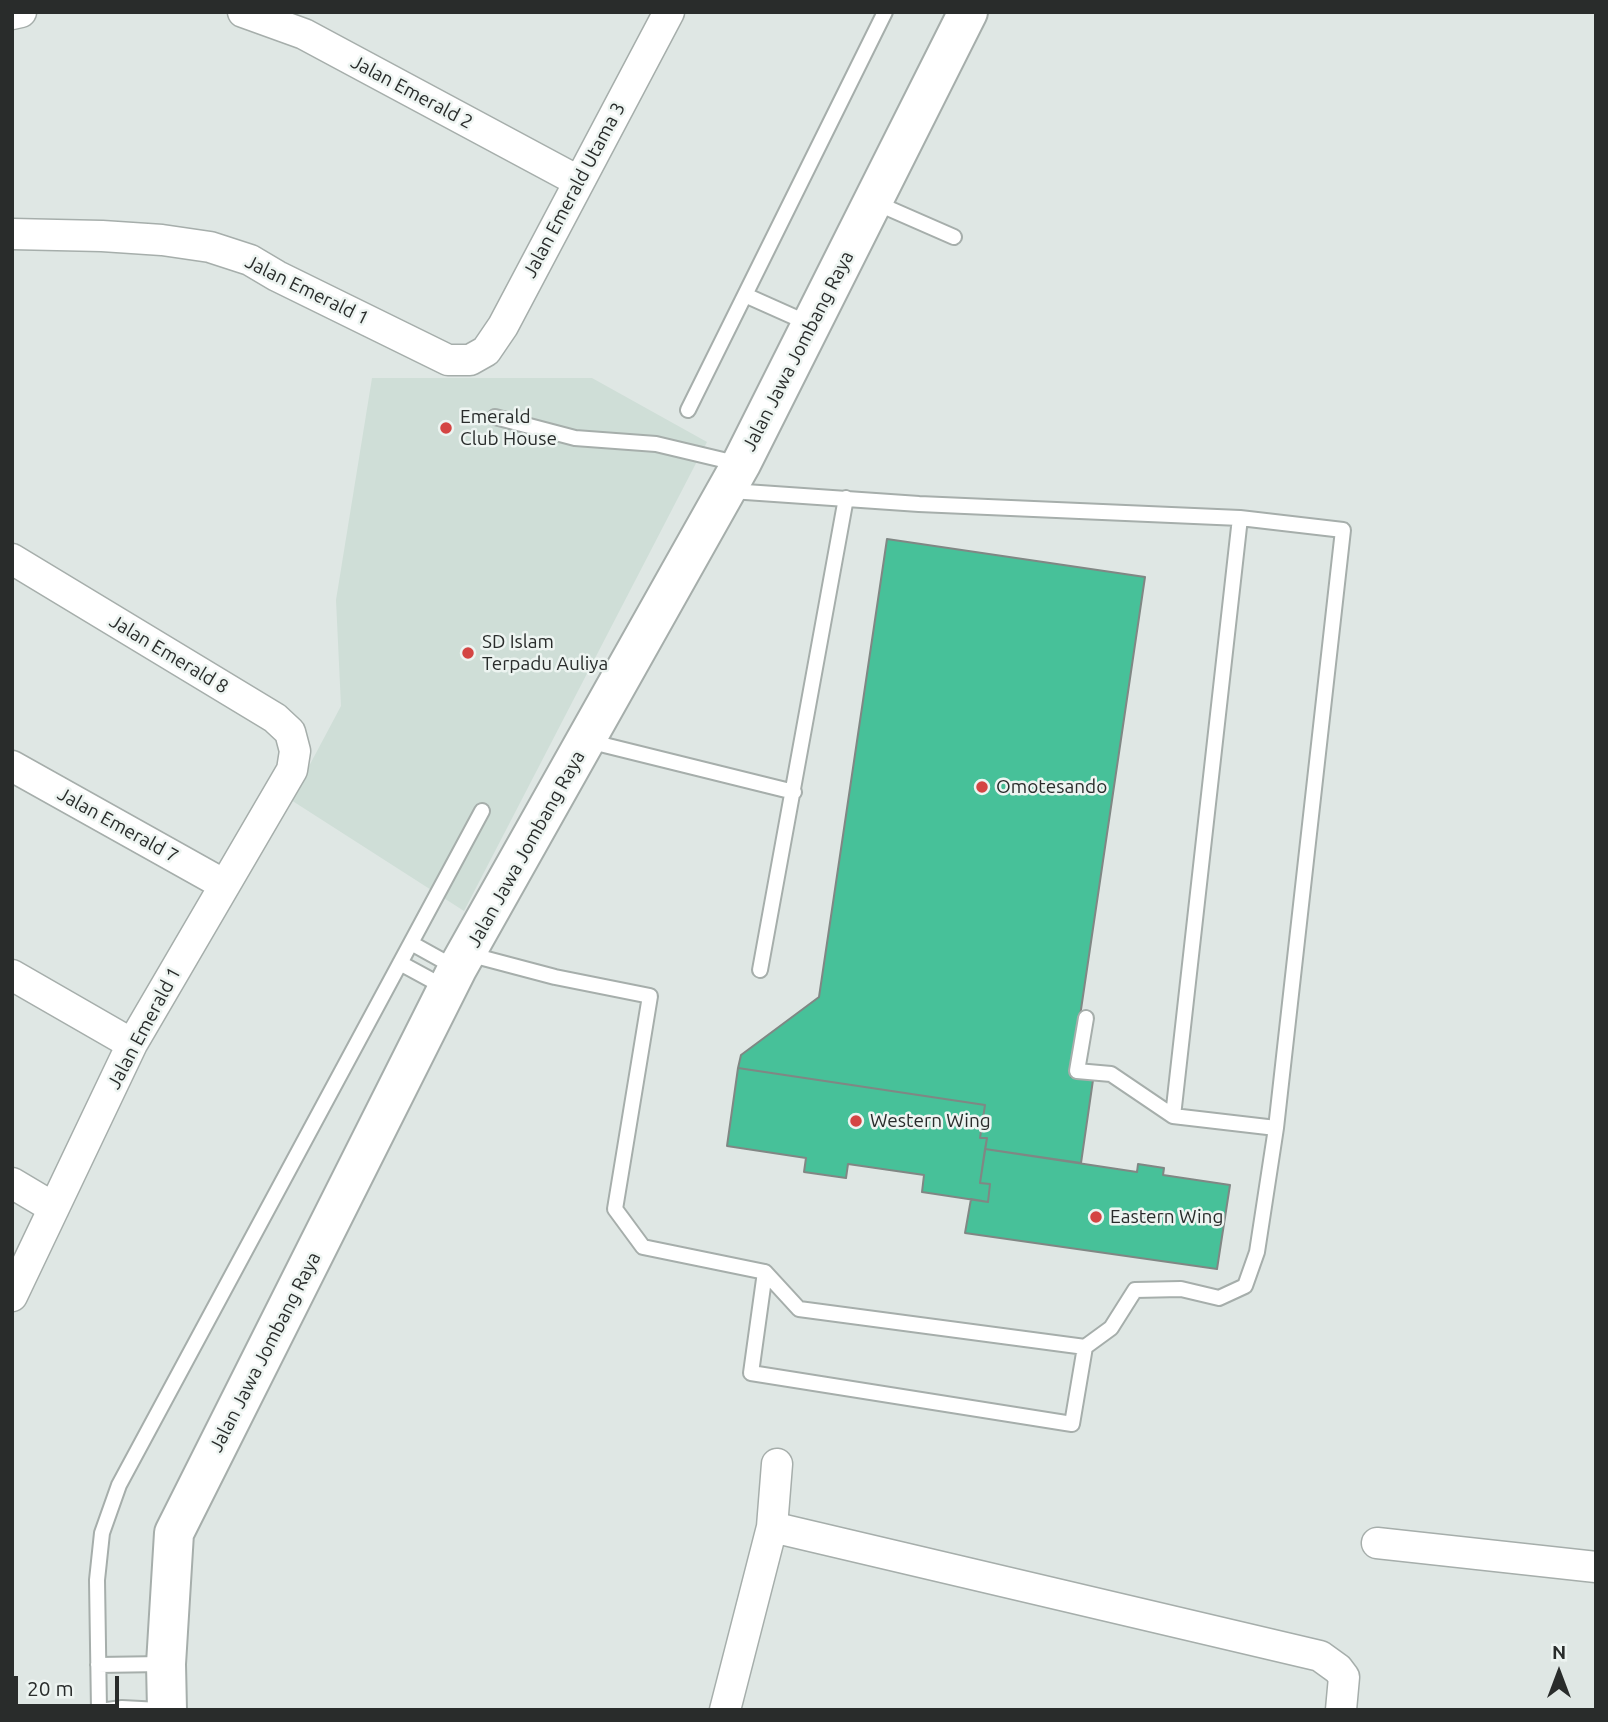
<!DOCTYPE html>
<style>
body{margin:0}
#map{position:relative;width:1608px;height:1722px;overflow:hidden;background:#dfe7e4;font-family:Ubuntu,sans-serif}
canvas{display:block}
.frame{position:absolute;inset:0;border:14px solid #292c2b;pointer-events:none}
.north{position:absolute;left:1524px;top:1638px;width:70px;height:70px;-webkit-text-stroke:5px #edf4f1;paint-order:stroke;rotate:0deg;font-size:19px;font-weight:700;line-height:28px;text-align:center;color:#292c2b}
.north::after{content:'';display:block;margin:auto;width:24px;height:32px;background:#292c2b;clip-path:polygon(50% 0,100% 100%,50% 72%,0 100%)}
.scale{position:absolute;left:14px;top:1676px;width:105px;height:32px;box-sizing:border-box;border:4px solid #292c2b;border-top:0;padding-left:9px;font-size:21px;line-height:24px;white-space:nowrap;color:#292c2b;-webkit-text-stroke:5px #edf4f1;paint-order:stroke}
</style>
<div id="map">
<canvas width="1608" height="1722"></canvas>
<div class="frame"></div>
<div class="north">N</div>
<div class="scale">20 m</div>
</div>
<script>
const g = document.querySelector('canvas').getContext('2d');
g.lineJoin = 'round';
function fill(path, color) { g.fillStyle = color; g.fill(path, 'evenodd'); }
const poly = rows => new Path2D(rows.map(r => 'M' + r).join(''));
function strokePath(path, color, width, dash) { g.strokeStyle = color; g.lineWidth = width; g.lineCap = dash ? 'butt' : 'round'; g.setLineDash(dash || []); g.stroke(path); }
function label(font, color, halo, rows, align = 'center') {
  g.font = font + ' Ubuntu,sans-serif'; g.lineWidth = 5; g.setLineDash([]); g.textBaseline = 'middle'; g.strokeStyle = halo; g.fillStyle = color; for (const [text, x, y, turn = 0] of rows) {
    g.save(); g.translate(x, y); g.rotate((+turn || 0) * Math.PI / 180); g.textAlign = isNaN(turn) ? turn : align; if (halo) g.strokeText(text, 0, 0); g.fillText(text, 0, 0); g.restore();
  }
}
fill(poly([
 [372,378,592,378,707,442,464,911,291,800,341,706,336,600]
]), '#cfded7');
const building = poly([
 [887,539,1145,577,1071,1077,1093,1080,1081,1163,985,1149,987,1138,980,1138,985,1105,738,1068,741,1055,819,997,887,539],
 [738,1068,985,1105,980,1138,987,1138,980,1183,990,1184,988,1202,922,1192,924,1175,848,1164,846,1178,804,1172,806,1158,727,1146,738,1068],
 [985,1149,1137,1172,1138,1164,1164,1168,1163,1175,1230,1185,1217,1269,965,1233,971,1199,988,1202,990,1184,980,1183,985,1149]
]);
fill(building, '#47c199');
strokePath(building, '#808784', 2);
const service = poly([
 [874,202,954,237],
 [745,295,810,324],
 [688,410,885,12],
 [495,417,575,438,656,444,740,464],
 [588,741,794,792],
 [411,943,456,968],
 [468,954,555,977,650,996,615,1209,643,1247,765,1272,799,1309,1085,1347,1111,1328,1135,1290,1181,1289,1219,1298,1245,1286,1257,1252,1276,1128,1343,530,1240,518,919,504,731,491],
 [400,963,446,988],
 [760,970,846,498],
 [1086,1018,1077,1071,1111,1074,1173,1116,1276,1128],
 [1173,1116,1240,518],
 [765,1272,751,1373,1072,1424,1085,1347],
 [98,1665,163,1664],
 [99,1710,97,1580,102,1533,119,1485,482,811],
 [107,1710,122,1708,160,1710]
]);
const minor = poly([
 [243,12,304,34,578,181],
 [12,14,21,12],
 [12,234,102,236,162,240,210,247,250,260,277,276,448,360,470,360,486,351,503,326,669,12],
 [12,559,275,718,290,732,295,751,292,770,132,1044,12,1296],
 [12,766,223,884],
 [12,975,132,1044],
 [12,1183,54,1208],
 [772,1527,1320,1656,1338,1669,1344,1677,1341,1710],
 [1377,1543,1596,1567],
 [725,1710,772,1527,777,1464]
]);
const secondary = poly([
 [167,1710,166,1664,174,1533,457,969,741,464,968,12]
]);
strokePath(service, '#a6aeab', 18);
strokePath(minor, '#a6aeab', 33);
strokePath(secondary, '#a6aeab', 42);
strokePath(service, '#fff', 14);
strokePath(minor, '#fff', 30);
strokePath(secondary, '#fff', 38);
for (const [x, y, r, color] of [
 [446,428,7,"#d44543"],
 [468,653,7,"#d44543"],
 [982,787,7,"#d44543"],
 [856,1121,7,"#d44543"],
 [1096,1217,7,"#d44543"]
]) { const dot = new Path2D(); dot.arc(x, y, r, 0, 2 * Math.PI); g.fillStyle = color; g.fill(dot); strokePath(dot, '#edf4f1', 2.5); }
label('19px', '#292c2b', '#edf4f1', [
 ["Jalan Emerald 2",412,92,28],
 ["Jalan Emerald Utama 3",574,190,-62],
 ["Jalan Emerald 1",307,290,26],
 ["Jalan Jawa Jombang Raya",798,351,-63],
 ["Jalan Emerald 8",169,654,31],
 ["Jalan Emerald 7",118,825,29],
 ["Jalan Jawa Jombang Raya",526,849,-61],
 ["Jalan Emerald 1",144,1028,-62],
 ["Jalan Jawa Jombang Raya",265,1352,-63]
]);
label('19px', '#292c2b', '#edf4f1', [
 ["Emerald",460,417],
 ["Club House",460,439],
 ["SD Islam",482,642],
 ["Terpadu Auliya",482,664],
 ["Omotesando",996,787],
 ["Western Wing",870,1121],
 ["Eastern Wing",1110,1217]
], 'left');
</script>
